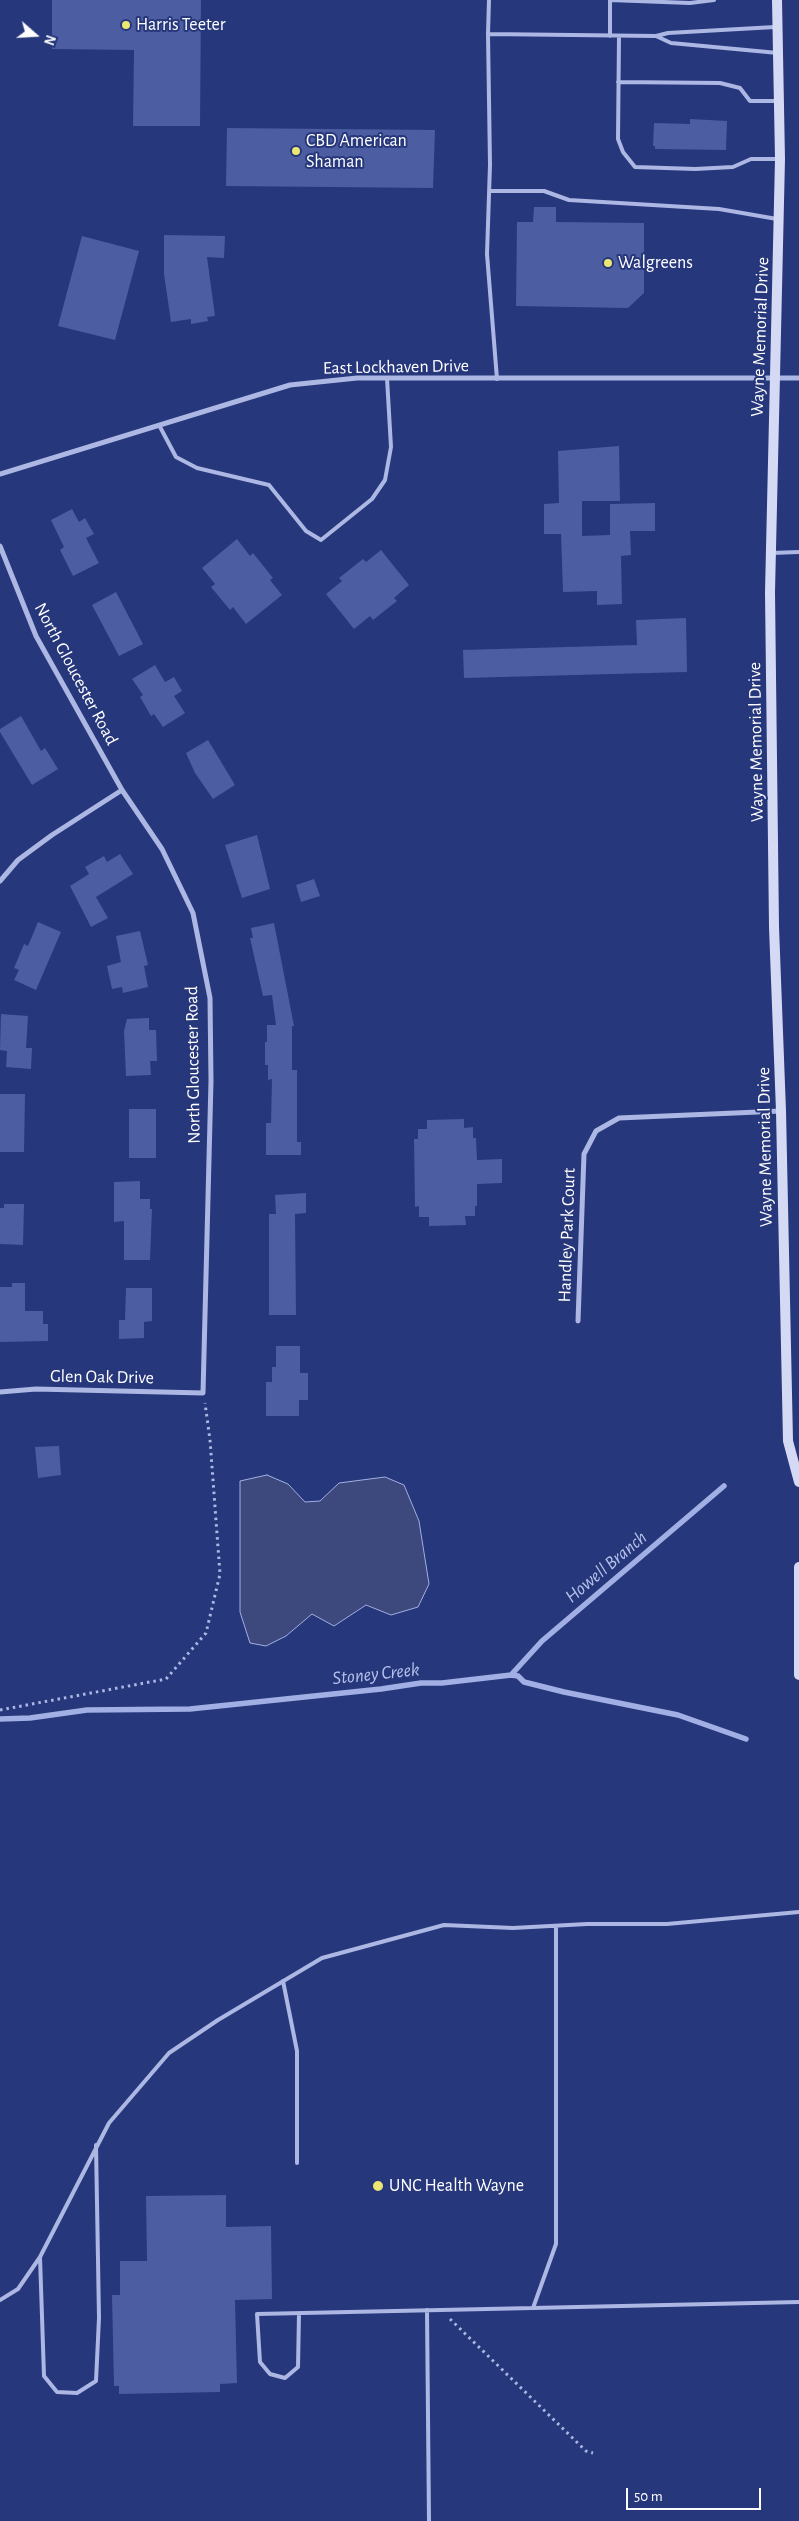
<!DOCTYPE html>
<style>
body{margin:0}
#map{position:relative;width:799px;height:2521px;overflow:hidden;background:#27377b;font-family:"Alegreya Sans",sans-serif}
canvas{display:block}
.north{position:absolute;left:10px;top:10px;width:50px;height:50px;-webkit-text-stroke:4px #27377b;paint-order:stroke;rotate:109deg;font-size:14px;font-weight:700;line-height:20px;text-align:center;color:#fff}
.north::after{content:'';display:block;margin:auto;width:18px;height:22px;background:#fff;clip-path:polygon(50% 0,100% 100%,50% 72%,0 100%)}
.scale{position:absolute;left:626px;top:2488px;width:135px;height:22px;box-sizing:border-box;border:2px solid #fff;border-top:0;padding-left:6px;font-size:15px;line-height:18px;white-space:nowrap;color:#fff;-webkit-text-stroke:4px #27377b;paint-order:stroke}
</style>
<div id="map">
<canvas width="799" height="2521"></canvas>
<div class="north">N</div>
<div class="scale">50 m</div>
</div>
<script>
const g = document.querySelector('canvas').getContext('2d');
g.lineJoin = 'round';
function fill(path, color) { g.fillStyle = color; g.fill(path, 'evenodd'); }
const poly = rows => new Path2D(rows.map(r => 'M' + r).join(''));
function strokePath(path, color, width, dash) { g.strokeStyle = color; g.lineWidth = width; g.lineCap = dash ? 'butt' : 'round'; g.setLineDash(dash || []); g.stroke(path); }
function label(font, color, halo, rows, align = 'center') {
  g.font = font + ' "Alegreya Sans",sans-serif'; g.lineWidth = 4; g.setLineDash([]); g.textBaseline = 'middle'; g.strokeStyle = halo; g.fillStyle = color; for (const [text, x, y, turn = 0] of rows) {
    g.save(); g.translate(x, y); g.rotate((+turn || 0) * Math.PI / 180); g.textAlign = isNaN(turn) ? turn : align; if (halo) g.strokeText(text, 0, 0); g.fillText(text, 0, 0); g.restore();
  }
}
const water = poly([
 [267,1475,288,1484,305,1502,320,1501,339,1483,385,1477,404,1485,419,1521,429,1584,418,1607,391,1615,366,1605,334,1626,312,1614,286,1636,266,1646,250,1643,240,1612,240,1481,267,1475]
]);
fill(water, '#3d497c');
strokePath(water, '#a1afe4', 1);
strokePath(poly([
 [511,1675,542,1641,724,1486],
 [0,1719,30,1718,87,1710,190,1709,381,1689,421,1683,442,1683,511,1675,518,1676,524,1682,564,1692,678,1715,746,1739]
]), '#a1afe4', 5.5);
fill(poly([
 [52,0,201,0,200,126,133,126,134,50,52,49],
 [690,119,727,121,726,150,655,149,655,146,653,146,654,123,690,124],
 [227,128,435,130,433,188,226,186],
 [534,207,556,207,556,222,644,223,644,293,628,308,516,306,517,222,533,222],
 [164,235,225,236,224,258,207,257,215,316,207,317,208,321,191,324,191,319,171,322,164,274],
 [82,236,139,251,115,340,58,326],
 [619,446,620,501,582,501,582,536,610,535,610,504,655,503,655,531,630,531,631,555,621,556,622,604,597,605,597,591,563,592,561,534,544,534,544,504,559,503,558,451],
 [72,509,79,522,85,518,94,534,86,538,99,563,73,576,60,550,64,547,51,520],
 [237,539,250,556,253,553,273,578,270,580,282,595,246,624,233,607,230,610,211,587,215,584,202,568],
 [381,550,409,585,394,598,397,601,373,620,370,616,354,629,326,594,342,581,339,578,363,559,366,562],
 [116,592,143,644,119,656,92,605],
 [686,618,687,672,464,678,463,650,637,645,636,620],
 [155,665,165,682,174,677,182,691,174,696,185,713,163,727,154,714,151,716,140,697,143,695,132,679],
 [21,716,41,751,45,748,58,769,32,785,0,732,0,729],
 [208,740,235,785,213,799,195,773,186,753],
 [257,835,270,889,242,898,225,845],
 [120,854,133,874,96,897,108,918,91,927,70,886,89,874,85,867,104,856,107,862],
 [314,879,320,896,301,902,296,885],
 [38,922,61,932,36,990,14,980,19,970,14,968,24,944,28,946],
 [274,923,294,1026,292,1026,292,1070,297,1070,297,1142,301,1142,301,1155,266,1155,266,1123,271,1123,272,1079,268,1080,268,1065,265,1065,265,1042,267,1042,267,1025,276,1025,272,995,263,996,250,938,253,938,251,928],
 [140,931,148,965,144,966,148,987,123,993,122,987,112,989,107,966,121,962,116,936],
 [1,1014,28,1016,26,1048,32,1048,31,1069,6,1067,7,1051,0,1050],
 [149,1018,149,1030,156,1030,157,1061,150,1061,151,1075,126,1076,124,1031,127,1019],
 [0,1094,25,1094,24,1152,0,1152],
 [129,1109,156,1109,156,1158,129,1158],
 [464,1119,464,1128,473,1127,473,1138,476,1138,477,1160,502,1159,502,1183,477,1184,477,1206,475,1206,475,1216,465,1216,466,1225,429,1226,429,1217,419,1217,419,1206,415,1207,414,1139,418,1139,418,1129,427,1129,427,1120],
 [140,1181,140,1199,150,1199,150,1209,152,1209,150,1260,124,1260,124,1221,114,1222,114,1182],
 [306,1193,306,1213,295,1214,296,1315,269,1315,269,1214,276,1214,275,1195],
 [4,1204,24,1204,23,1245,0,1244,0,1208,4,1208],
 [12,1283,25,1283,25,1311,43,1311,43,1324,48,1324,48,1341,0,1342,0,1287,12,1287],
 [126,1288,152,1288,152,1321,144,1322,144,1338,119,1339,119,1320,125,1320],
 [276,1346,300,1346,300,1373,308,1373,308,1400,299,1400,299,1416,266,1416,266,1382,272,1382,272,1367,276,1367],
 [59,1446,61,1475,38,1478,35,1447],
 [226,2195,226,2227,271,2226,272,2299,235,2300,237,2383,220,2384,220,2392,119,2394,119,2386,114,2386,112,2295,120,2295,120,2261,147,2261,146,2196]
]), '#4c5da2');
strokePath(poly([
 [0,1710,166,1679,206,1633,220,1574,210,1440,205,1403],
 [450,2319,586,2451,593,2453]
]), '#acb7e4', 3, [2.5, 4]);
strokePath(poly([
 [610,0,690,3,714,0],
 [610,0,610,36],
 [775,27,668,33,656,36,671,43,778,53],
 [488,34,489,0],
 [619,36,618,139,623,152,635,167,695,169,733,167,751,159,780,159],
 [618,82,720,83,740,88,750,101,779,101],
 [489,191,544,191,569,200,719,209,777,219],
 [497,379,487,254,490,165,488,34,656,36],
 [159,425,176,457,197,468,269,485,306,531,321,540,372,499,385,480,391,447,387,378],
 [771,553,799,552],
 [283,1981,297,2051,297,2163],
 [40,2257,44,2376,57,2392,77,2393,96,2381,99,2318,96,2145],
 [0,2300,18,2289,40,2257,109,2123,169,2053,218,2020,322,1958,444,1925,513,1928,587,1924,667,1924,799,1912],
 [533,2308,799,2302],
 [427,2310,429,2521],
 [299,2314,298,2367,285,2378,270,2374,260,2362,257,2314,533,2308,556,2244,556,1927]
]), '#acb7e4', 4);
strokePath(poly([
 [0,474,290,385,357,378,799,378],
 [0,546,36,636,122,790,162,849,193,913,210,998,211,1081,203,1393,36,1389,0,1392],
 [0,881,18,860,52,835,122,790],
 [578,1321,584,1154,596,1131,619,1118,781,1111]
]), '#acb7e4', 5);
strokePath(poly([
 [777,0,780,159,770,592,774,927,781,1111,788,1441,799,1482],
 [799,1567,799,1675]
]), '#d5daf4', 10);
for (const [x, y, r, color] of [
 [126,25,5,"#ebe772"],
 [296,151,5,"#ebe772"],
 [608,263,5,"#ebe772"],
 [378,2186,6,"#ebe772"]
]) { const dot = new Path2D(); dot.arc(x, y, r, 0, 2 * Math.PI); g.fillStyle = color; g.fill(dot); strokePath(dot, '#27377b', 2); }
label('18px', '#fff', '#27377b', [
 ["Harris Teeter",136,25],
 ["CBD American",306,141],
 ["Shaman",306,162],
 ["Walgreens",618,263],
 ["UNC Health Wayne",389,2186]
], 'left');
label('18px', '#fff', '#27377b', [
 ["Wayne Memorial Drive",760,337,-88],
 ["East Lockhaven Drive",396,367,-1],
 ["North Gloucester Road",76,674,62],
 ["Wayne Memorial Drive",756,742,-91],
 ["North Gloucester Road",193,1065,-91],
 ["Wayne Memorial Drive",765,1147,-91],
 ["Handley Park Court",567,1235,-88],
 ["Glen Oak Drive",102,1377,1]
]);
label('italic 19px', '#b7c2ec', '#27377b', [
 ["Howell Branch",606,1567,-40],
 ["Stoney Creek",376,1674,-6]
]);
</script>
